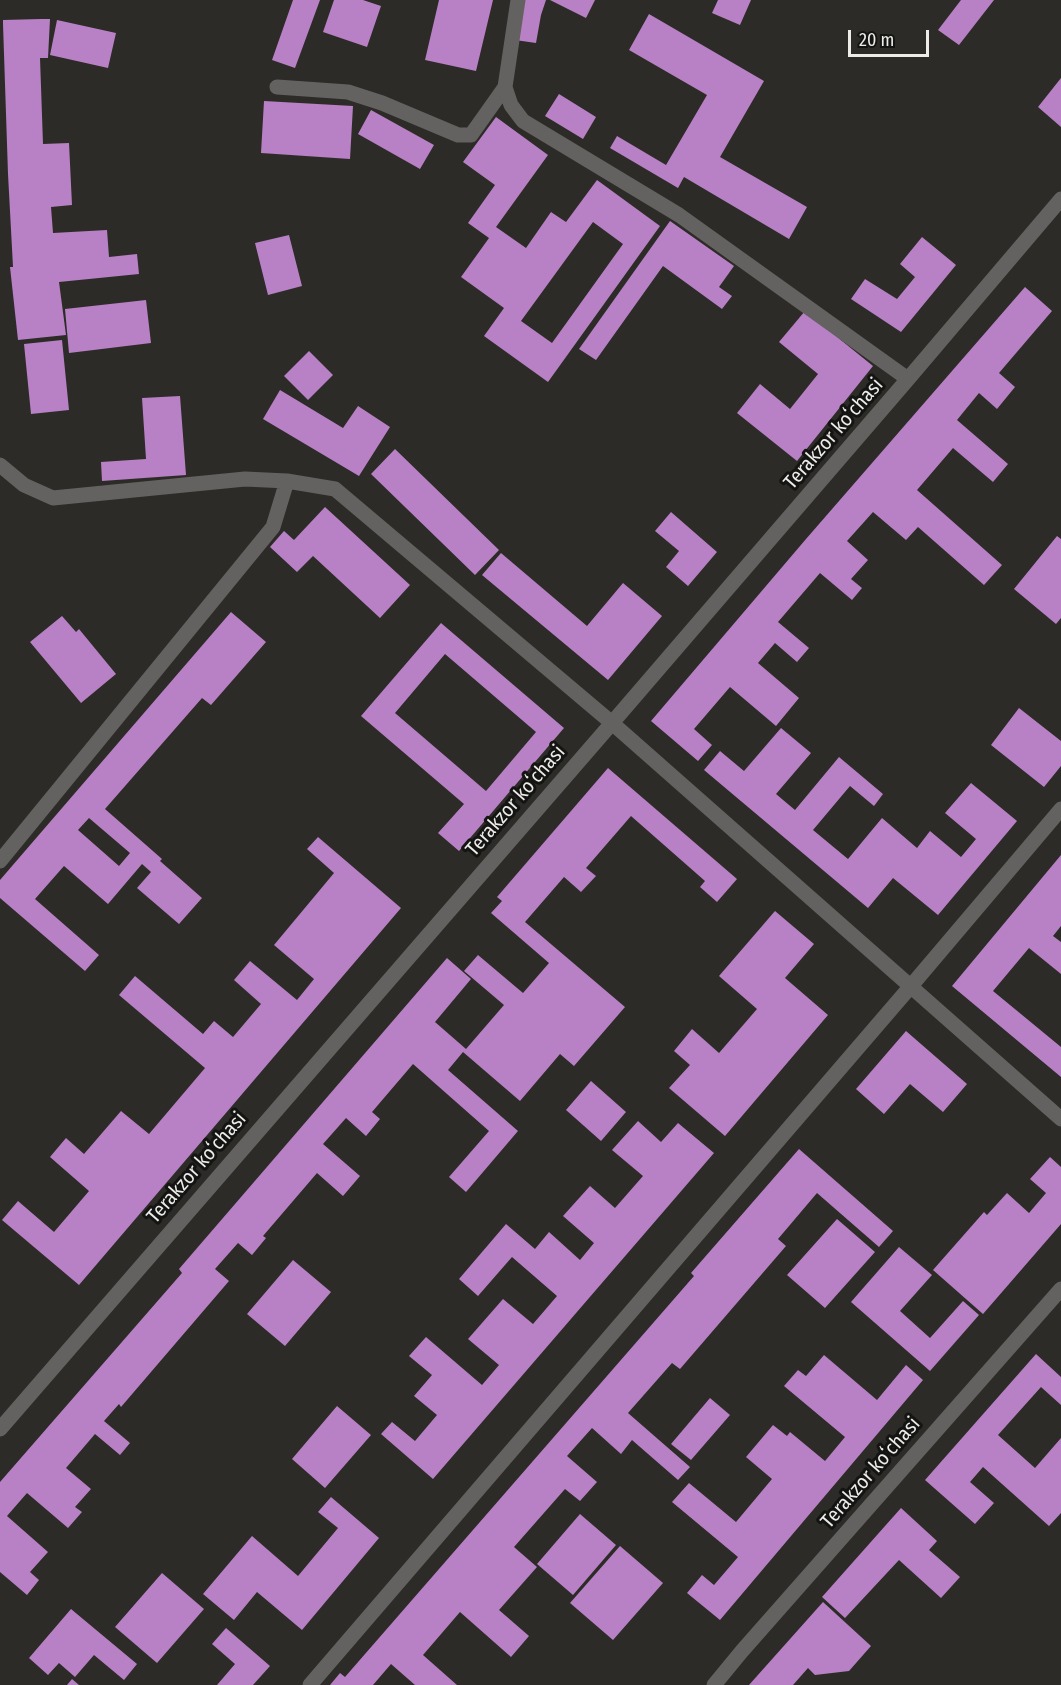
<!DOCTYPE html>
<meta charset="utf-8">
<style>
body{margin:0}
#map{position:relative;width:1061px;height:1685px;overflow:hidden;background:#2d2b27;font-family:"Fira Sans Condensed",sans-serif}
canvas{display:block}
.scale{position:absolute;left:848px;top:30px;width:81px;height:27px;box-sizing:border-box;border:3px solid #edece9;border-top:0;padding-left:8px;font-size:18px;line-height:21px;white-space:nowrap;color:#edece9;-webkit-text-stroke:4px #141412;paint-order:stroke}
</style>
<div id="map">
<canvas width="1061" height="1685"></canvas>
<div class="scale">20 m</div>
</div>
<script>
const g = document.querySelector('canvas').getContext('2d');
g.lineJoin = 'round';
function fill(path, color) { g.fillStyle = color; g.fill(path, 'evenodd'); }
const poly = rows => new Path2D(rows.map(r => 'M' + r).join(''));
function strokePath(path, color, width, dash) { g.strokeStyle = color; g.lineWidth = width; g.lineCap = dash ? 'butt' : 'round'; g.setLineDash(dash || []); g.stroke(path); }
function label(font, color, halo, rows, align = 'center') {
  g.font = font + ' "Fira Sans Condensed",sans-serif'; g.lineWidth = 6; g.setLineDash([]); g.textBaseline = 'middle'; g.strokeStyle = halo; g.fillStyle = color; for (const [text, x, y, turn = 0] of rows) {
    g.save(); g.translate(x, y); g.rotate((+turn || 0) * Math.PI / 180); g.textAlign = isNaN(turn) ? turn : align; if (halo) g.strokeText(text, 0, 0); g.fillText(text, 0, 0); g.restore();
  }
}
fill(poly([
 [293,0,320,0,295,68,272,60],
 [334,0,363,0,381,6,367,47,323,32],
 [439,0,493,0,476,71,425,60],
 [521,0,546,0,541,15,536,43,515,40],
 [550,0,595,0,586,18],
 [718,0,751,0,740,25,712,13],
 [961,0,994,0,959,45,938,30],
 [649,14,764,81,720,157,807,207,789,239,684,177,678,188,610,148,617,136,666,165,707,95,629,50],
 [41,19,50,19,48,58,40,58,43,144,69,143,72,205,51,207,53,233,107,230,109,257,137,254,139,274,59,282,66,335,18,340,10,267,13,267,8,174,3,24,3,20],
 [57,20,116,33,108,68,50,55],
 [1061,78,1061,127,1038,107],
 [559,94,596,117,583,139,545,116],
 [264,101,353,106,350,159,261,153],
 [371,110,434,145,420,169,358,134],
 [496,117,548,155,496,227,526,248,551,212,566,222,597,180,660,226,548,382,484,336,504,308,461,277,489,238,468,223,495,185,463,162],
 [593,222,623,244,552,343,521,321],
 [670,221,734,266,719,287,732,296,722,309,663,266,596,360,579,349],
 [289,235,302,286,268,295,255,243],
 [922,237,956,265,901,332,851,299,865,279,897,299,915,277,900,264],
 [1025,287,1052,311,999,373,1015,387,997,409,979,393,957,420,1008,464,993,482,953,448,917,490,1002,565,984,585,918,527,906,540,873,512,847,541,868,560,851,579,862,588,852,600,820,573,778,622,809,648,797,662,775,643,758,663,799,698,776,726,730,687,694,729,712,745,698,761,651,721,806,539],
 [146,300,151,343,69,353,65,309],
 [805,311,873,366,797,461,737,413,760,384,790,409,818,374,779,342],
 [62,340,69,410,31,414,24,344],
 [309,351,333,375,308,400,284,376],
 [280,390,343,428,358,406,390,427,359,476,263,419],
 [180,396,186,475,102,481,101,462,146,459,142,398],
 [395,449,499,550,475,575,371,474],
 [325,507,410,585,380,618,313,556,297,572,270,547,284,531,294,540],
 [671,512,717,552,688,586,666,567,679,551,655,531],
 [1057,536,1061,539,1061,618,1056,624,1014,589],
 [501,553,587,626,623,583,662,616,608,680,482,575],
 [231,612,266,642,211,705,202,698,105,809,162,859,160,861,202,898,179,924,137,888,151,872,142,864,108,904,64,866,35,899,99,955,85,971,0,898,0,880],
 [89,818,130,853,119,866,78,830],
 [62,616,76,632,79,629,116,674,81,703,30,642],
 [441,623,564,728,459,851,438,833,464,804,361,716],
 [445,654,536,732,486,791,395,713],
 [1019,708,1061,741,1061,766,1044,787,991,745],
 [781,728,811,753,776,794,795,810,839,757,883,794,874,806,850,786,813,830,848,859,882,818,917,848,930,831,961,857,976,839,945,813,971,783,1017,821,938,915,893,878,868,908,704,770,720,751,744,771],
 [608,768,737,879,717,902,700,887,705,881,631,816,586,868,596,876,581,892,564,877,525,922,625,1007,574,1066,560,1054,520,1101,463,1052,448,1070,518,1131,466,1192,449,1177,489,1131,413,1064,372,1112,380,1119,366,1136,346,1118,323,1144,360,1176,343,1196,317,1173,263,1236,266,1238,252,1255,238,1243,215,1269,229,1281,121,1407,119,1404,104,1421,130,1443,120,1455,95,1434,66,1468,91,1489,75,1507,82,1512,68,1528,27,1493,7,1516,48,1552,30,1572,39,1580,27,1595,0,1572,0,1482,182,1273,179,1269,447,958,471,979,435,1022,466,1049,504,1005,464,971,478,955,523,993,549,963,491,913,502,901,497,897],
 [318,837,401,908,79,1285,2,1220,18,1201,54,1232,89,1191,50,1157,66,1138,84,1154,121,1111,149,1134,205,1068,119,995,135,976,203,1034,214,1021,233,1037,261,1004,234,980,250,961,297,1000,314,979,274,945,334,873,307,849],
 [1061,855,1061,926,1053,936,1061,942,1061,974,1029,948,993,991,1061,1047,1061,1077,952,986],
 [775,911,814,944,785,978,828,1015,725,1136,669,1088,690,1065,674,1051,692,1029,719,1053,757,1009,719,976],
 [906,1031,967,1084,943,1112,910,1084,884,1114,856,1089],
 [591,1081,626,1112,601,1141,566,1110],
 [638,1121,661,1142,678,1123,714,1153,433,1479,381,1434,392,1422,415,1441,437,1415,414,1396,432,1375,409,1356,426,1337,482,1385,499,1365,468,1339,503,1299,533,1324,557,1296,512,1257,478,1296,459,1279,506,1224,535,1249,549,1232,580,1260,594,1243,563,1216,590,1186,615,1208,643,1176,612,1150],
 [799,1149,893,1231,879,1247,817,1193,778,1239,786,1246,680,1369,672,1363,628,1413,690,1467,678,1480,632,1440,621,1454,592,1428,567,1456,597,1482,580,1501,565,1489,514,1547,537,1567,499,1610,529,1636,511,1657,460,1612,423,1655,457,1685,415,1685,391,1664,373,1685,330,1685,340,1673,345,1677,694,1276,691,1273],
 [1050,1157,1061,1167,1061,1224,983,1314,933,1270,984,1212,987,1215,1007,1193,1029,1213,1046,1193,1030,1179],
 [837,1219,875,1252,825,1308,787,1275],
 [899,1247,932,1275,900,1311,930,1338,963,1301,979,1315,930,1371,851,1302],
 [293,1260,331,1292,285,1346,247,1314],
 [1036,1354,1061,1377,1061,1405,1041,1387,998,1435,1035,1468,1061,1438,1061,1513,1049,1526,983,1467,970,1482,994,1503,975,1524,925,1480],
 [824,1355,877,1400,906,1365,923,1380,720,1620,687,1593,702,1575,714,1585,738,1557,672,1502,689,1483,736,1522,772,1479,746,1457,773,1425,787,1436,790,1432,825,1461,845,1437,784,1386,798,1370,806,1376],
 [710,1398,730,1415,691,1460,671,1444],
 [337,1406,371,1435,325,1488,292,1459],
 [331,1497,379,1538,302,1630,257,1592,234,1620,203,1594,252,1536,298,1576,338,1528,318,1512],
 [901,1508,937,1541,929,1550,960,1577,941,1598,899,1560,845,1618,822,1597],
 [580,1514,616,1545,573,1595,537,1564],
 [620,1546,663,1583,613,1640,570,1603],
 [162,1573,204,1609,157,1663,115,1627],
 [823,1602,871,1646,849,1671,815,1675,808,1668,793,1685,749,1685],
 [71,1609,137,1664,124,1680,94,1655,75,1677,59,1663,48,1675,29,1658],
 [226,1628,270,1666,253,1685,217,1685,235,1664,212,1644],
 [72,1679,79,1685,67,1685]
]), '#b880c5');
strokePath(poly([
 [518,0,505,87,511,105,523,121,679,215,908,379],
 [277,87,348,92,382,103,458,135,471,135,505,87],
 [0,465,24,485,53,498,245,479,287,481,335,489,612,723,1061,1119],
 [0,861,273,527,287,481],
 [0,1429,612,723,908,379,1061,199],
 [310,1685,911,986,1061,809],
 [714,1685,742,1651,1061,1289]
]), '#646161', 15);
label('20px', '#edece9', '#141412', [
 ["Terakzor koʻchasi",834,434,-49],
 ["Terakzor koʻchasi",516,801,-49],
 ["Terakzor koʻchasi",197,1168,-49],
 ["Terakzor koʻchasi",871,1473,-49]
]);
</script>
